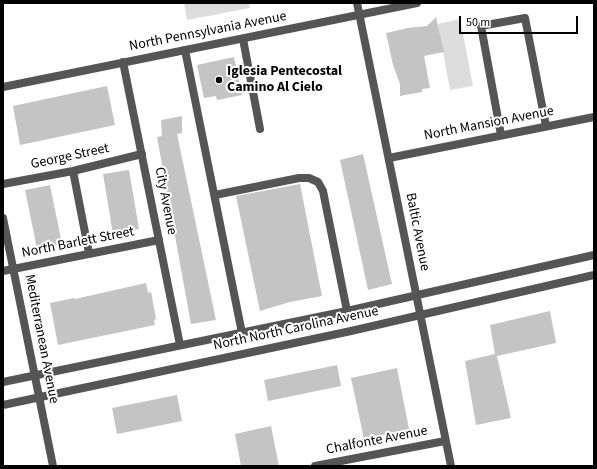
<!DOCTYPE html>
<style>
body{margin:0}
#map{position:relative;width:597px;height:469px;overflow:hidden;background:#fff;font-family:"Source Sans 3",sans-serif}
canvas{display:block}
.frame{position:absolute;inset:0;border:4px solid #000;pointer-events:none}
.scale{position:absolute;left:459px;top:16px;width:119px;height:18px;box-sizing:border-box;border:2px solid #000;border-top:0;padding-left:5px;font-size:12px;line-height:14px;white-space:nowrap;color:#000;-webkit-text-stroke:3px #fff;paint-order:stroke}
</style>
<div id="map">
<canvas width="597" height="469"></canvas>
<div class="frame"></div>
<div class="scale">50 m</div>
</div>
<script>
const g = document.querySelector('canvas').getContext('2d');
g.lineJoin = 'round';
function fill(path, color) { g.fillStyle = color; g.fill(path, 'evenodd'); }
const poly = rows => new Path2D(rows.map(r => 'M' + r).join(''));
function strokePath(path, color, width, dash) { g.strokeStyle = color; g.lineWidth = width; g.lineCap = dash ? 'butt' : 'round'; g.setLineDash(dash || []); g.stroke(path); }
function label(font, color, halo, rows, align = 'center') {
  g.font = font + ' "Source Sans 3",sans-serif'; g.lineWidth = 4; g.setLineDash([]); g.textBaseline = 'middle'; g.strokeStyle = halo; g.fillStyle = color; for (const [text, x, y, turn = 0] of rows) {
    g.save(); g.translate(x, y); g.rotate((+turn || 0) * Math.PI / 180); g.textAlign = isNaN(turn) ? turn : align; if (halo) g.strokeText(text, 0, 0); g.fillText(text, 0, 0); g.restore();
  }
}
fill(poly([
 [184,3,249,3,250,8,187,20],
 [460,19,473,86,450,90,438,24]
]), '#dcdcdc');
fill(poly([
 [436,17,444,52,424,56,430,88,422,89,422,92,400,96,400,84,393,65,386,33,408,28,427,26],
 [234,57,242,95,217,100,216,96,204,98,197,65],
 [107,86,115,125,20,145,13,106],
 [182,116,182,133,177,134,216,320,191,324,157,137,162,136,161,120],
 [363,154,392,284,368,290,340,160],
 [129,170,139,229,113,234,103,174],
 [300,184,322,296,290,302,260,311,236,196],
 [50,185,62,244,37,249,25,190],
 [146,283,148,293,151,292,156,319,154,320,155,325,58,345,50,303,74,298,75,299],
 [550,311,556,343,497,356,511,418,476,425,465,361,495,354,490,325],
 [337,365,341,386,268,401,264,380],
 [397,368,409,429,364,439,351,378],
 [177,395,182,421,117,434,112,408],
 [271,426,279,466,241,466,235,434]
]), '#c4c4c4');
strokePath(poly([
 [243,39,260,129],
 [185,50,242,333],
 [501,135,481,26,525,18,546,126],
 [73,171,89,253],
 [3,184,73,171,142,154],
 [215,195,299,178,309,178,318,182,323,191,347,311],
 [3,271,159,240]
]), '#555', 8);
strokePath(poly([
 [123,62,180,345],
 [3,87,417,3],
 [389,158,594,117],
 [3,218,53,466],
 [315,466,445,441]
]), '#555', 8);
strokePath(poly([
 [357,3,451,466],
 [3,382,347,311,594,255],
 [3,405,351,331,594,275]
]), '#555', 8);
for (const [x, y, r, color] of [
 [219,80,4,"#000"]
]) { const dot = new Path2D(); dot.arc(x, y, r, 0, 2 * Math.PI); g.fillStyle = color; g.fill(dot); strokePath(dot, '#fff', 1.5); }
label('14px', '#000', '#fff', [
 ["North Pennsylvania Avenue",208,32,-11],
 ["North Mansion Avenue",489,124,-11],
 ["George Street",70,157,-12],
 ["City Avenue",165,201,79],
 ["Baltic Avenue",417,232,79],
 ["North Barlett Street",78,243,-11],
 ["North North Carolina Avenue",296,329,-12],
 ["Mediterranean Avenue",41,339,79],
 ["Chalfonte Avenue",377,441,-11]
]);
label('bold 14px', '#000', '#fff', [
 ["Iglesia Pentecostal",227,72],
 ["Camino Al Cielo",227,88]
], 'left');
</script>
